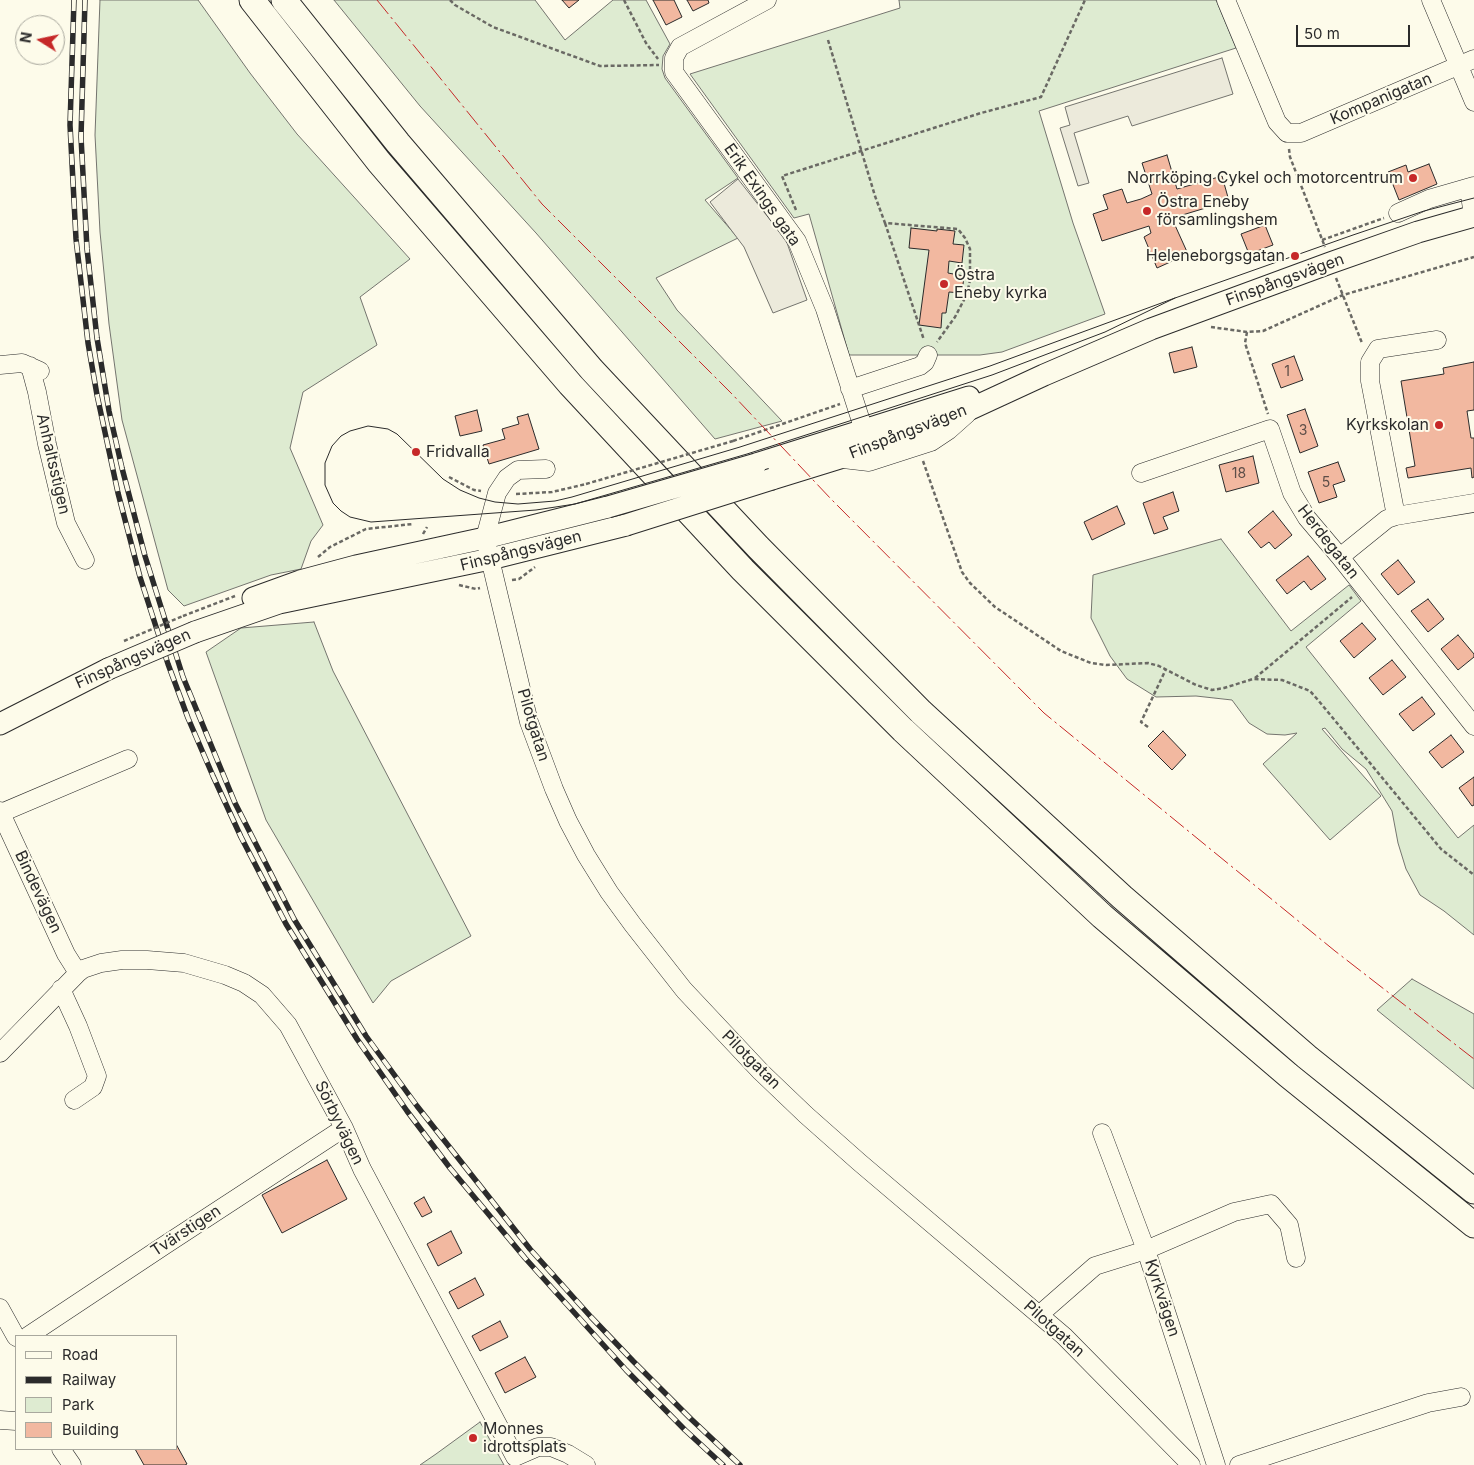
<!DOCTYPE html>
<meta charset="utf-8">
<style>
body{margin:0}
#map{position:relative;width:1474px;height:1465px;overflow:hidden;background:#fdfbea;font-family:Inter,sans-serif}
canvas{display:block}
.legend{position:absolute;left:15px;top:1335px;width:162px;height:115px;box-sizing:border-box;background:#fdfbea;border:1px solid #a9a89e;margin:0;padding:6px 9px;list-style:none;font-size:15px;color:#2b2b2b}
.legend li{display:flex;align-items:center;gap:10px;height:25px}
.legend b{width:25px;border:1px solid #a9a89e}
.north{position:absolute;left:15px;top:15px;width:50px;height:50px;box-sizing:border-box;background:#fdfbea;border:1px solid #a9a89e;border-radius:50%;rotate:280deg;font-size:14px;font-weight:700;line-height:20px;text-align:center;color:#2b2b2b}
.north::after{content:'';display:block;margin:auto;width:18px;height:22px;background:#c62828;clip-path:polygon(50% 0,100% 100%,50% 72%,0 100%)}
.scale{position:absolute;left:1296px;top:25px;width:114px;height:22px;box-sizing:border-box;border:2px solid #2b2b2b;border-top:0;padding-left:6px;font-size:15px;line-height:18px;white-space:nowrap;color:#2b2b2b;-webkit-text-stroke:4px #fdfbea;paint-order:stroke}
</style>
<div id="map">
<canvas width="1474" height="1465"></canvas>
<ul class="legend">
<li><b style="height:6px;background:#fdfbea"></b>Road</li>
<li><b style="height:6px;background:#2b2b2b"></b>Railway</li>
<li><b style="height:14px;background:#deebd1"></b>Park</li>
<li><b style="height:14px;background:#f2b8a0"></b>Building</li>
</ul>
<div class="north">N</div>
<div class="scale">50 m</div>
</div>
<script>
const g = document.querySelector('canvas').getContext('2d');
g.lineJoin = 'round';
function fill(path, color) { g.fillStyle = color; g.fill(path, 'evenodd'); }
const poly = rows => new Path2D(rows.map(r => 'M' + r).join(''));
function strokePath(path, color, width, dash) { g.strokeStyle = color; g.lineWidth = width; g.lineCap = dash ? 'butt' : 'round'; g.setLineDash(dash || []); g.stroke(path); }
function label(font, color, halo, rows, align = 'center') {
  g.font = font + ' Inter,sans-serif'; g.lineWidth = 4; g.setLineDash([]); g.textBaseline = 'middle'; g.strokeStyle = halo; g.fillStyle = color; for (const [text, x, y, turn = 0] of rows) {
    g.save(); g.translate(x, y); g.rotate((+turn || 0) * Math.PI / 180); g.textAlign = isNaN(turn) ? turn : align; if (halo) g.strokeText(text, 0, 0); g.fillText(text, 0, 0); g.restore();
  }
}
const green = poly([
 [100,0,198,0,250,73,297,134,410,259,360,297,377,345,303,392,290,448,323,525,311,541,301,569,271,575,184,606,168,590,122,420,109,324,100,232,95,135,100,0],
 [334,0,535,0,565,40,613,0,646,0,670,44,663,56,662,69,665,78,738,178,705,200,738,238,656,278,677,310,782,421,715,439,536,233,420,106,334,0],
 [899,0,1216,0,1236,48,1039,111,1073,223,1105,314,1002,352,980,355,849,355,809,214,794,218,690,74,900,8,899,0],
 [1221,539,1291,631,1349,585,1361,601,1306,647,1458,838,1474,825,1474,935,1444,911,1420,895,1406,869,1398,843,1392,811,1366,769,1342,749,1325,728,1322,729,1381,796,1330,840,1263,764,1297,733,1285,735,1267,734,1249,723,1232,700,1196,696,1156,697,1127,679,1110,656,1091,618,1093,575,1221,539],
 [314,622,333,671,471,936,391,981,373,1003,266,820,206,652,241,628,314,622],
 [1412,979,1474,1014,1474,1089,1377,1010,1412,979],
 [480,1422,504,1465,420,1465,436,1454,480,1422]
]);
fill(green, '#deebd1');
strokePath(green, '#74746e', 1);
const parking = poly([
 [1222,58,1233,94,1132,126,1128,116,1074,133,1089,183,1078,186,1060,128,1070,125,1065,107,1222,58],
 [738,179,786,240,807,300,773,313,744,247,710,202,738,179]
]);
fill(parking, '#eceadb');
strokePath(parking, '#74746e', 1);
const building = poly([
 [562,0,579,0,569,8,562,0],
 [653,0,674,0,682,17,666,25,653,0],
 [687,0,708,0,709,3,693,11,687,0],
 [1167,155,1177,189,1222,176,1229,201,1169,219,1170,225,1174,223,1188,254,1157,268,1144,237,1151,233,1149,226,1102,241,1093,214,1108,209,1103,195,1122,189,1127,203,1141,199,1152,194,1142,163,1167,155],
 [1429,164,1437,184,1399,200,1388,172,1406,165,1408,172,1429,164],
 [1265,225,1273,245,1249,254,1241,234,1265,225],
 [911,228,937,231,937,229,955,231,953,244,964,245,962,263,949,261,948,273,964,276,962,293,949,292,946,313,942,313,941,328,919,325,929,250,909,248,911,228],
 [1192,347,1197,367,1174,373,1169,353,1192,347],
 [1294,356,1303,380,1281,388,1272,364,1294,356],
 [1474,362,1474,410,1467,411,1471,438,1474,438,1474,477,1472,478,1471,468,1408,478,1406,468,1415,466,1401,381,1444,374,1443,368,1474,362],
 [1305,409,1318,446,1300,453,1287,415,1305,409],
 [477,410,482,431,460,436,455,416,477,410],
 [528,414,539,449,489,464,483,445,505,439,502,429,519,424,517,417,528,414],
 [1253,456,1259,483,1226,492,1219,465,1253,456],
 [1338,462,1345,481,1333,485,1337,497,1319,503,1308,472,1338,462],
 [1173,492,1179,511,1163,517,1168,529,1154,534,1143,503,1173,492],
 [1117,506,1125,524,1092,540,1084,522,1117,506],
 [1273,511,1292,535,1275,549,1269,542,1261,548,1248,532,1273,511],
 [1308,556,1326,579,1311,590,1304,581,1287,594,1276,580,1308,556],
 [1398,560,1415,582,1398,595,1381,574,1398,560],
 [1428,599,1444,619,1428,632,1411,611,1428,599],
 [1362,623,1376,639,1354,658,1340,641,1362,623],
 [1458,635,1474,654,1474,657,1458,670,1441,649,1458,635],
 [1392,660,1406,677,1383,695,1369,678,1392,660],
 [1422,697,1435,714,1413,731,1399,714,1422,697],
 [1163,731,1186,755,1172,770,1148,746,1163,731],
 [1451,735,1464,752,1442,768,1429,752,1451,735],
 [1474,777,1474,805,1472,806,1459,788,1474,777],
 [327,1160,347,1199,282,1233,262,1195,327,1160],
 [424,1197,432,1212,422,1217,414,1203,424,1197],
 [451,1231,462,1253,438,1266,427,1244,451,1231],
 [475,1278,484,1295,458,1309,449,1292,475,1278],
 [500,1321,508,1337,480,1351,472,1336,500,1321],
 [525,1357,536,1377,505,1393,495,1373,525,1357],
 [176,1444,187,1464,185,1465,144,1465,135,1449,176,1449,176,1444]
]);
fill(building, '#f2b8a0');
strokePath(building, '#2b2b2b', 1);
const minor = poly([
 [767,0,680,47,674,58,674,72,797,241,825,309,868,443],
 [1226,0,1277,122,1287,133,1301,133,1474,59],
 [1431,0,1474,102],
 [1469,188,1473,216],
 [1398,213,1429,199,1474,186],
 [0,365,22,363,40,371],
 [30,366,37,392,47,444,66,523,85,560],
 [850,389,920,366,925,362,928,355],
 [843,459,869,462,931,442,949,430,967,414],
 [546,469,518,470,507,478,497,493,485,538,529,722,554,789,568,821,586,855,609,892,633,925,684,990,761,1072,806,1115,859,1162,1064,1336,1191,1465],
 [1141,473,1270,429,1292,493,1307,518,1340,557,1474,726],
 [1396,516,1370,381,1370,362,1378,349,1437,340],
 [1340,557,1387,519,1396,516,1474,503],
 [0,811,66,954,78,973],
 [1,813,128,759],
 [61,989,78,1026,97,1076,93,1087,74,1100],
 [0,1053,78,973,83,969,101,963,122,960,147,960,184,963,225,975,244,983,262,995,288,1025,300,1047,344,1128,362,1169,515,1457,538,1447,551,1447,568,1454,586,1465],
 [1102,1133,1146,1250,1216,1465],
 [0,1308,16,1337],
 [1039,1315,1095,1266,1146,1250,1234,1212,1271,1204,1289,1225,1296,1258],
 [28,1336,165,1245,344,1128],
 [0,1420,16,1421],
 [61,1449,72,1465],
 [1239,1465,1428,1403,1461,1397]
]);
const major = poly([
 [756,464,969,397],
 [772,479,869,449,953,417,1044,375,1151,329,1330,263,1418,232,1474,216],
 [253,598,300,581,356,566,485,538,608,507],
 [195,632,279,603,490,559,626,525],
 [0,724,108,669]
]);
const highway = poly([
 [252,0,379,162,570,384,743,570,903,730,1102,916,1288,1075,1474,1225],
 [284,0,398,143,592,370,758,547,921,712,1122,897,1307,1057,1474,1191]
]);
strokePath(minor, '#2b2b2b', 19);
strokePath(major, '#2b2b2b', 23);
strokePath(highway, '#2b2b2b', 27);
strokePath(poly([
 [450,0,455,5,493,27,600,66,659,65],
 [624,0,646,43,658,59],
 [828,40,875,196,885,223,958,229,965,238,970,249,970,280,967,294,955,317,937,342],
 [1289,149,1290,157,1325,247],
 [796,210,782,176,981,113,1041,97,1085,0],
 [885,223,924,340],
 [1322,240,1384,218],
 [1336,278,1362,343],
 [1211,327,1247,332,1263,331,1343,295,1474,257],
 [1247,332,1245,343,1268,414],
 [733,441,840,404],
 [923,461,962,572,970,583,995,607,1061,651,1091,663,1106,665,1148,663,1159,666,1196,685,1212,690,1224,688,1253,679,1282,680,1310,691,1318,700,1441,849,1474,875],
 [449,477,474,490,481,491],
 [516,494,552,492,586,484],
 [423,534,427,527],
 [318,557,330,547,366,529,413,524],
 [512,580,519,579,535,567],
 [459,585,476,589,480,588],
 [183,616,235,596],
 [1255,678,1352,597],
 [1148,727,1141,722,1166,669]
]), '#6a6964', 2.5, [4, 2.5]);
strokePath(minor, '#fdfbea', 18);
strokePath(major, '#fdfbea', 21);
strokePath(highway, '#fdfbea', 25);
strokePath(poly([
 [1175,298,1105,332,992,375,747,454,575,504,536,510,371,522,350,517,341,511,333,503,325,485,325,463,332,446,341,436,350,431,368,426,388,429,397,434,443,479,460,490,479,498,495,502,518,504,555,501,572,497,740,447,990,366,1175,298,1353,235,1424,211,1474,198]
]), '#2b2b2b', 1);
const rail = poly([
 [74,0,70,125,76,239,88,343,97,395,118,493,140,577,168,664,188,718,213,776,241,837,286,924,357,1039,407,1111,450,1168,525,1258,626,1370,685,1430,723,1465],
 [85,0,81,137,87,249,97,338,109,411,122,468,145,556,183,677,235,803,294,919,366,1036,417,1106,530,1249,591,1317,633,1361,691,1419,740,1465]
]);
strokePath(rail, '#2b2b2b', 5.5);
strokePath(rail, '#fdfbea', 4, [11]);
const majorBridge = poly([
 [608,507,756,464],
 [626,525,772,479],
 [108,669,195,632]
]);
strokePath(majorBridge, '#2b2b2b', 23, []);
strokePath(poly([
 [586,484,733,441],
 [124,641,183,616]
]), '#6a6964', 2.5, [4, 2.5]);
strokePath(majorBridge, '#fdfbea', 21);
strokePath(poly([
 [377,0,542,204,732,394,831,499,1044,713,1335,951,1474,1059]
]), '#c62828', 1, [18, 4, 2.5, 4]);
for (const [x, y, r, color] of [
 [1413,178,5,"#c62828"],
 [1147,211,5,"#c62828"],
 [1295,256,5,"#c62828"],
 [944,284,5,"#c62828"],
 [1439,425,5,"#c62828"],
 [416,452,5,"#c62828"],
 [473,1438,5,"#c62828"]
]) { const dot = new Path2D(); dot.arc(x, y, r, 0, 2 * Math.PI); g.fillStyle = color; g.fill(dot); strokePath(dot, '#fdfbea', 2); }
label('14px', '#5d4e48', null, [
 ["1",1287,372],
 ["3",1303,431],
 ["18",1239,474],
 ["5",1326,483]
]);
label('16px', '#2b2b2b', '#fdfbea', [
 ["Kompanigatan",1381,99,-23],
 ["Erik Exings gata",762,195,55],
 ["Finspångsvägen",1285,280,-20],
 ["Finspångsvägen",908,432,-21],
 ["Anhaltsstigen",53,464,77],
 ["Herdegatan",1328,542,52],
 ["Finspångsvägen",521,551,-14],
 ["Finspångsvägen",133,659,-24],
 ["Pilotgatan",533,725,73],
 ["Bindevägen",38,892,65],
 ["Pilotgatan",751,1060,45],
 ["Sörbyvägen",339,1123,64],
 ["Tvärstigen",186,1231,-33],
 ["Kyrkvägen",1162,1298,72],
 ["Pilotgatan",1054,1329,42]
]);
label('16px', '#2b2b2b', '#fdfbea', [
 ["Norrköping Cykel och motorcentrum",1403,178,"right"],
 ["Östra Eneby",1157,202],
 ["församlingshem",1157,220],
 ["Heleneborgsgatan",1285,256,"right"],
 ["Östra",954,275],
 ["Eneby kyrka",954,293],
 ["Kyrkskolan",1429,425,"right"],
 ["Fridvalla",426,452],
 ["Monnes",483,1429],
 ["idrottsplats",483,1447]
], 'left');
</script>
